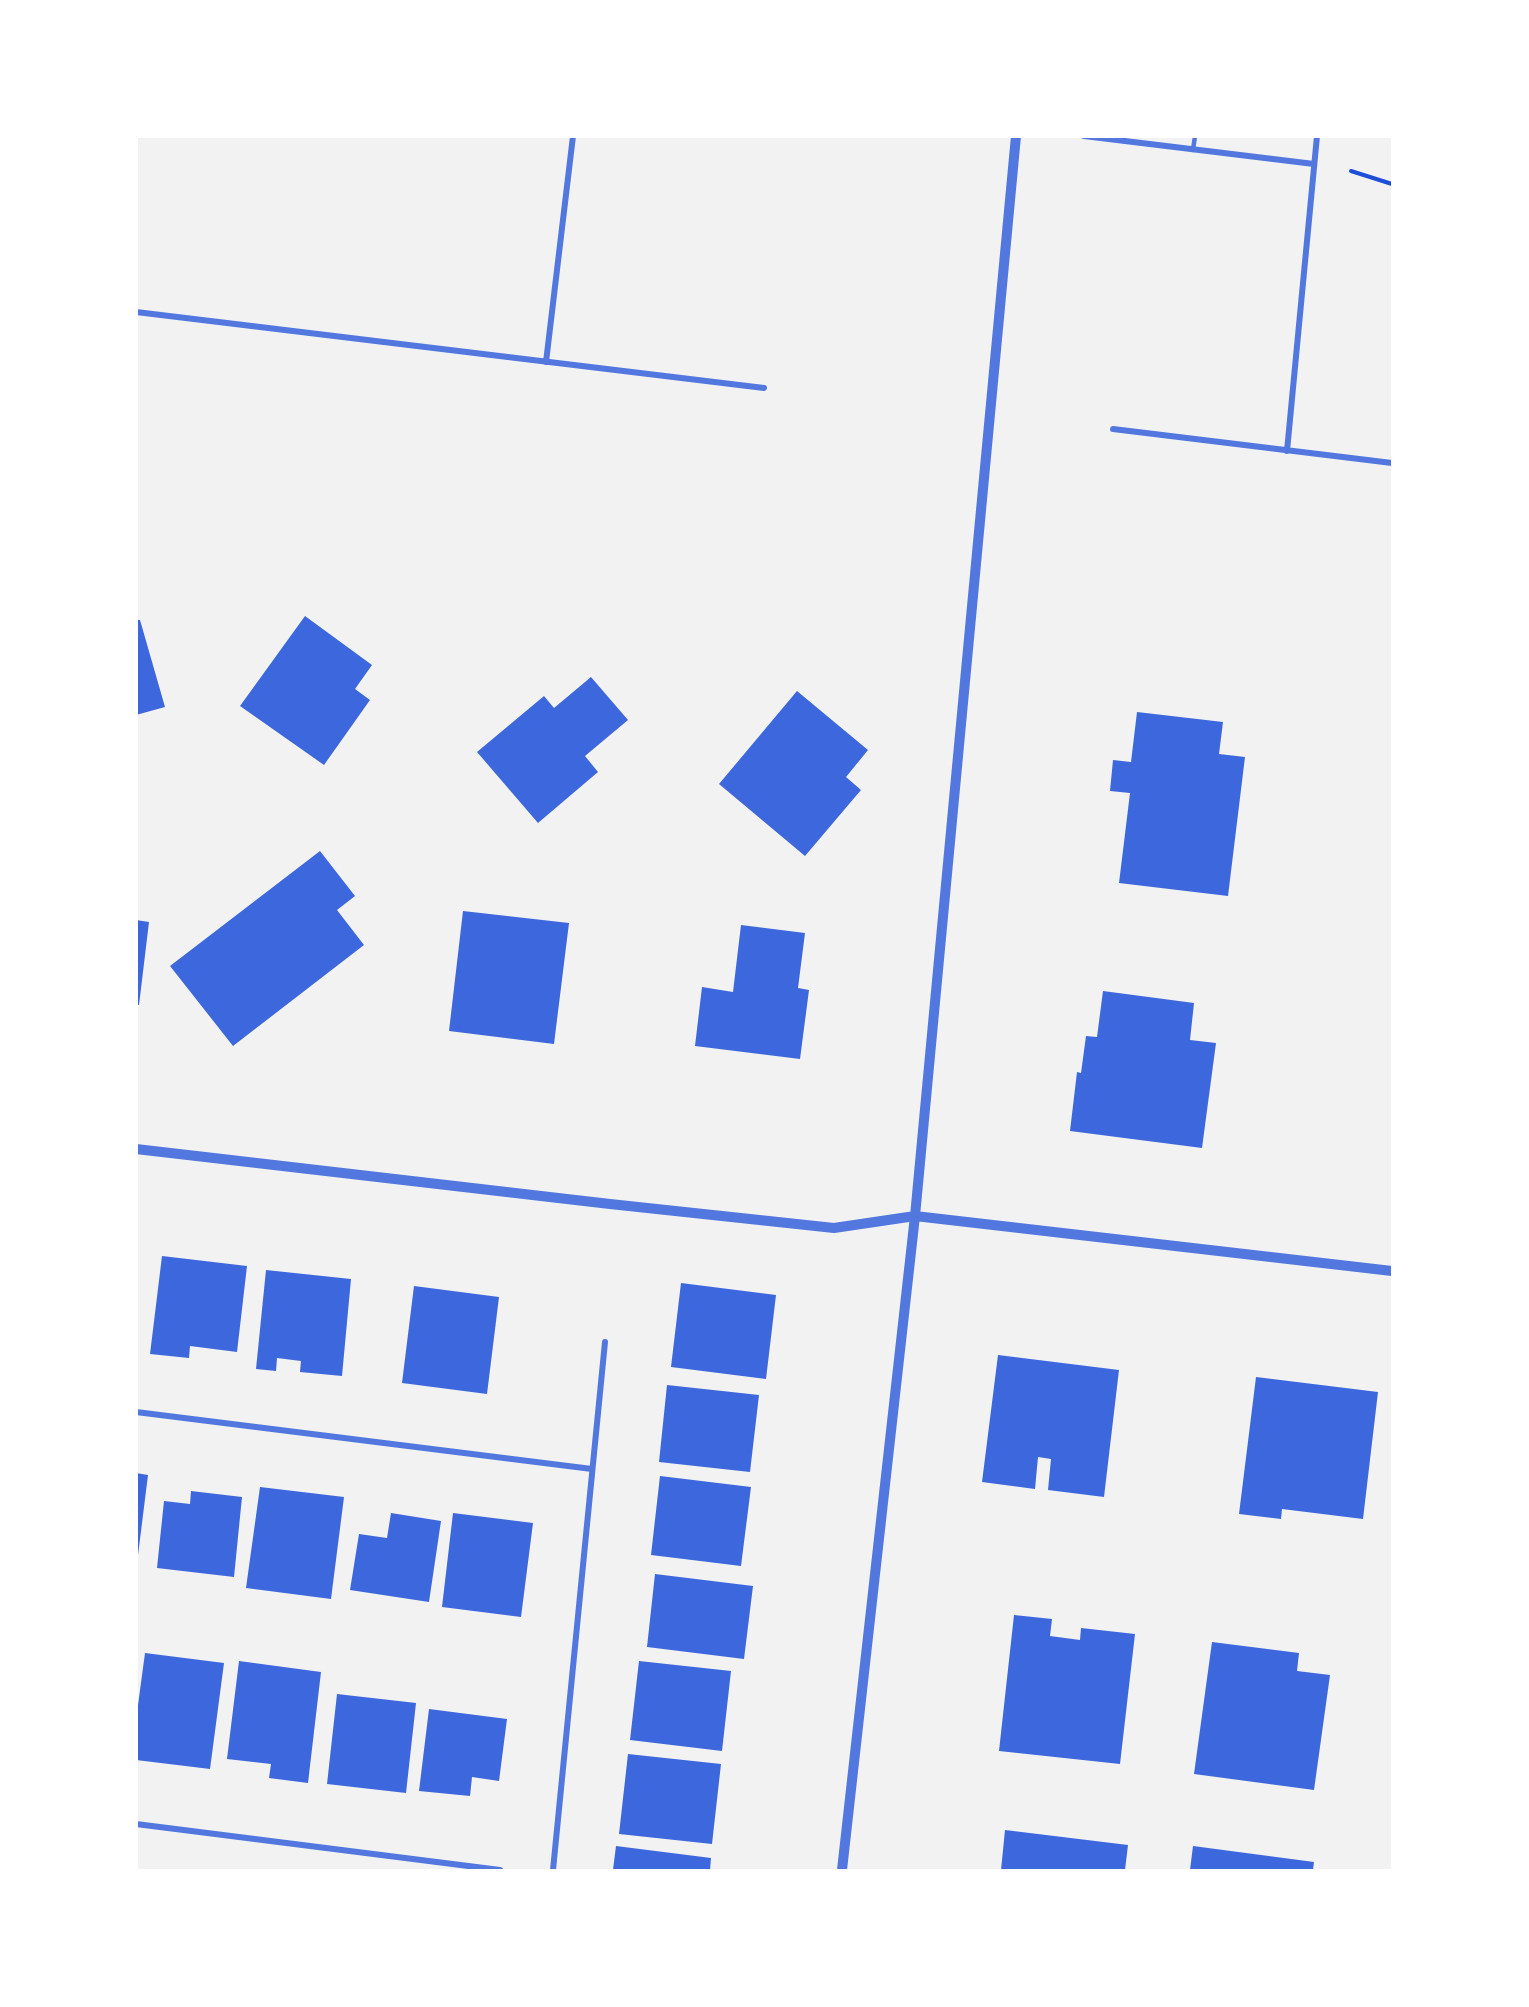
<!DOCTYPE html>
<style>
body{margin:0}
#map{position:relative;width:1529px;height:2007px;overflow:hidden;background:#f2f2f2;font-family:Barlow,sans-serif}
canvas{display:block}
.frame{position:absolute;inset:0;border:138px solid #fff;pointer-events:none}
</style>
<div id="map">
<canvas width="1529" height="2007"></canvas>
<div class="frame"></div>
</div>
<script>
const g = document.querySelector('canvas').getContext('2d');
g.lineJoin = 'round';
function fill(path, color) { g.fillStyle = color; g.fill(path, 'evenodd'); }
const poly = rows => new Path2D(rows.map(r => 'M' + r).join(''));
function strokePath(path, color, width, dash) { g.strokeStyle = color; g.lineWidth = width; g.lineCap = dash ? 'butt' : 'round'; g.setLineDash(dash || []); g.stroke(path); }
fill(poly([
 [305,616,372,665,355,689,370,700,324,765,240,706],
 [136,620,140,620,165,707,136,715],
 [591,677,628,720,585,756,598,772,538,823,477,752,544,696,554,708],
 [797,691,868,750,846,777,861,790,805,856,719,784],
 [1137,712,1223,722,1219,754,1245,757,1228,896,1119,883,1130,793,1110,791,1113,760,1131,762],
 [320,851,355,896,337,910,364,945,233,1046,170,966],
 [463,911,569,923,554,1044,449,1031],
 [136,920,149,922,139,1005,136,1005],
 [741,925,805,933,798,988,809,990,800,1059,695,1046,702,987,733,992],
 [1103,991,1194,1003,1190,1040,1216,1043,1202,1148,1070,1131,1077,1072,1081,1073,1086,1036,1097,1037],
 [162,1256,247,1266,237,1352,190,1346,189,1358,150,1354],
 [266,1270,351,1279,342,1376,300,1372,301,1361,277,1358,276,1371,256,1369],
 [681,1283,776,1295,766,1379,671,1367],
 [414,1286,499,1297,487,1394,402,1383],
 [998,1355,1119,1370,1104,1497,1048,1490,1051,1459,1038,1457,1035,1489,982,1482],
 [1256,1377,1378,1392,1363,1519,1282,1509,1281,1519,1239,1514],
 [667,1385,759,1395,750,1472,659,1462],
 [136,1473,148,1475,138,1555,136,1555],
 [660,1476,751,1487,741,1566,651,1555],
 [260,1487,344,1497,331,1599,246,1588],
 [191,1491,242,1497,234,1577,157,1568,164,1501,190,1504],
 [391,1513,441,1521,429,1602,350,1590,359,1534,387,1538],
 [453,1513,533,1523,521,1617,442,1607],
 [655,1574,753,1586,744,1659,647,1647],
 [1014,1615,1052,1619,1050,1636,1080,1640,1081,1628,1135,1634,1120,1764,999,1751],
 [1212,1642,1299,1653,1297,1671,1330,1675,1314,1790,1194,1774],
 [145,1653,224,1663,210,1769,136,1760,136,1720],
 [239,1661,321,1672,308,1783,269,1778,271,1764,227,1759],
 [639,1661,731,1671,722,1751,630,1740],
 [337,1694,416,1703,406,1793,327,1784],
 [429,1709,507,1719,499,1781,472,1777,470,1796,419,1791],
 [628,1754,721,1764,712,1844,619,1834],
 [1005,1830,1128,1845,1125,1870,1001,1870],
 [616,1846,711,1858,710,1870,613,1870],
 [1193,1846,1314,1862,1313,1870,1190,1870]
]), '#3d67dc');
strokePath(poly([
 [1351,171,1392,184]
]), '#1d4ed8', 4);
strokePath(poly([
 [1193,150,1195,136]
]), '#5277de', 4.5);
strokePath(poly([
 [1084,136,1314,164],
 [136,312,764,388],
 [546,362,573,136],
 [1113,429,1392,463],
 [1287,451,1317,136],
 [136,1412,592,1469],
 [136,1824,500,1870],
 [553,1870,605,1342]
]), '#5277de', 6);
strokePath(poly([
 [136,1149,610,1204,834,1228,915,1216,1392,1271],
 [842,1870,915,1216,1016,136]
]), '#5277de', 10);
</script>
